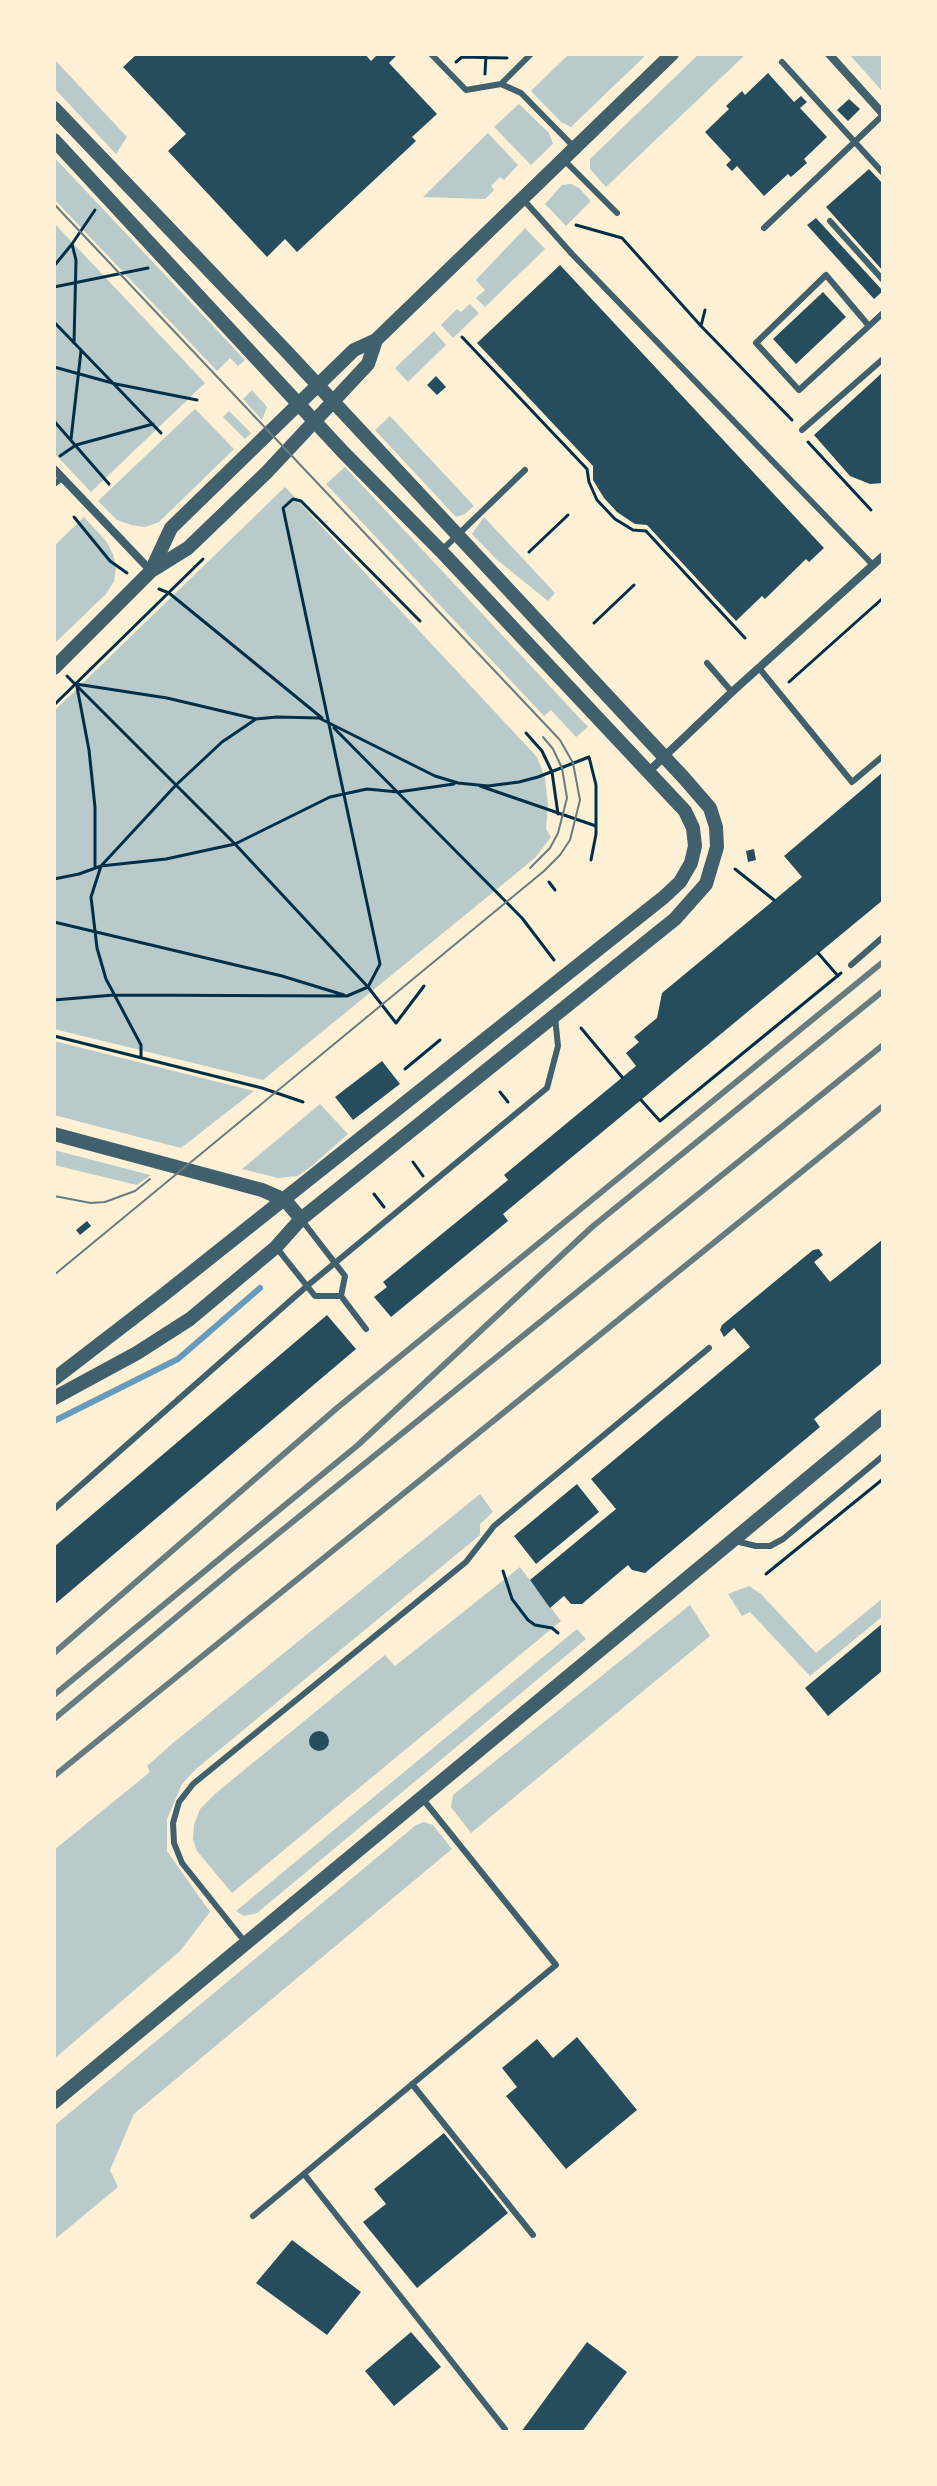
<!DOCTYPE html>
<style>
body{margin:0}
#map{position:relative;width:937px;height:2486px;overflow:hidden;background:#fdf0d5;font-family:Helvetica,sans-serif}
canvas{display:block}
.frame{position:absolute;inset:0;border:56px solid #fdf0d5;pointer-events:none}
</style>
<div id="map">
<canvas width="937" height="2486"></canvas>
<div class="frame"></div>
</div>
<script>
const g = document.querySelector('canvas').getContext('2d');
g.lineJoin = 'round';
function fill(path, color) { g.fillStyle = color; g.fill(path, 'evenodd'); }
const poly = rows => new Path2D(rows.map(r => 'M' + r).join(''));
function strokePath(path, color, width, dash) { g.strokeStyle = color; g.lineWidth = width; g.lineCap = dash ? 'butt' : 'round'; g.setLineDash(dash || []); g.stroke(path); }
fill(poly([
 [569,54,647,54,571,127,561,122,531,91],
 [699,54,746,54,606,187,590,169,590,159],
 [849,54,883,54,883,92],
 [54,59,127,137,116,154,54,88],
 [519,104,549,133,553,144,531,165,494,127],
 [488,133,518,165,504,180,500,177,491,186,494,190,485,199,423,197],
 [54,157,245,360,238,366,230,358,217,371,54,199],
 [571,184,579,188,591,201,566,226,545,204,562,185],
 [54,223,205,383,91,492,54,453],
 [525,228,545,249,485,307,476,298,485,290,476,280],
 [470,304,479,313,453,338,441,325,457,309,461,312],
 [434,331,446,345,408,382,395,368],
 [252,390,267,407,262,420,243,399],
 [195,409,234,449,159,522,145,527,131,525,117,520,98,501],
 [229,411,251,433,245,439,223,417],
 [390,416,474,506,465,514,456,517,375,430],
 [345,467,588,727,576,737,551,710,544,716,326,484],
 [285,487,537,757,545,778,548,805,546,829,551,837,535,858,263,1080,54,1029,54,711],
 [84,517,106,541,113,554,116,568,114,581,106,594,54,644,54,546],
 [484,517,555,593,548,601,496,559,472,534],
 [54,1041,254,1091,181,1148,54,1115],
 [320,1104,348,1134,313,1165,298,1176,278,1178,242,1169],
 [54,1150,150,1175,151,1175,137,1185,54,1165],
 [480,1494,493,1512,480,1524,480,1535,196,1769,182,1784,167,1819,167,1851,210,1912,180,1951,54,2059,54,1850,150,1772,147,1766,173,1743],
 [520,1567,561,1621,232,1893,197,1851,193,1839,194,1825,200,1809,216,1793,385,1655,395,1666],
 [749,1586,761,1594,816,1653,883,1598,883,1616,810,1676,750,1612,742,1616,728,1594],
 [690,1605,710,1636,471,1833,451,1807,453,1795],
 [577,1629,586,1639,257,1913,244,1916,236,1911],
 [424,1822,433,1825,452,1849,134,2114,110,2170,118,2187,54,2240,54,2126,416,1825]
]), '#b9caca');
strokePath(poly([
 [54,1421,178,1359,260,1288]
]), '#669bbc', 6);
fill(poly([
 [137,54,365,54,371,61,378,54,398,54,389,63,437,114,412,137,416,141,297,252,285,239,267,257,168,151,186,134,123,67],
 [768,73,794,102,801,96,807,102,800,108,827,137,804,159,807,163,791,177,788,174,764,196,737,166,732,171,726,165,731,160,705,132,729,109,726,106,742,91,745,95],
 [849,99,860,109,848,121,837,110],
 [869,169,883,184,883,271,826,207],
 [816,218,883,291,874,299,807,225],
 [560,265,824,548,809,562,806,559,765,599,762,596,736,621,647,525,635,524,617,512,604,498,593,480,593,466,477,343],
 [823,292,846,317,796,364,773,339],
 [883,372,883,483,870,484,850,476,814,435],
 [436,376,446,387,437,395,427,385],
 [883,772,883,900,503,1214,508,1221,391,1317,374,1297,387,1287,383,1282,508,1180,504,1175,636,1066,626,1053,639,1042,634,1037,657,1018,662,993,802,877,784,856],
 [754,849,756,860,748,862,746,851],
 [382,1061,400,1084,353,1120,335,1097],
 [87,1221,91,1226,80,1235,76,1230],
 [883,1239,883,1362,814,1419,820,1427,645,1573,632,1570,628,1565,582,1604,571,1604,564,1596,550,1608,530,1580,616,1509,591,1479,750,1347,734,1328,724,1337,720,1330,722,1325,813,1250,819,1249,823,1255,814,1262,830,1282],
 [327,1315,356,1349,54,1605,54,1547],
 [577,1484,599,1512,536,1564,514,1536],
 [883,1623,883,1670,828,1716,805,1688],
 '309 1741a10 10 0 1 1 20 0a10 10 0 1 1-20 0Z',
 [577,2037,637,2110,566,2169,506,2096,517,2087,502,2068,537,2039,553,2058],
 [444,2133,508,2213,417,2288,363,2222,386,2204,374,2189],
 [292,2240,361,2292,327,2335,256,2283],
 [411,2332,441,2367,394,2406,365,2371],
 [587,2342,627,2372,582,2432,521,2432]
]), '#264d5e');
strokePath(poly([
 [456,62,462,57,507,58],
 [485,74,486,54],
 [576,225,622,238,701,326],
 [54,266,72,244],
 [54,287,148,268],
 [705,310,701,326,792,420],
 [54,322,161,433],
 [462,337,587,469,589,482,597,500,615,519,633,530,646,531,745,638],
 [74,343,76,260,72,244,95,210],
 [54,367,116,384,197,400],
 [54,421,109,484],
 [71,439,81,351],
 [808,442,871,510],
 [60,456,76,445,153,424],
 [74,517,110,561,127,573],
 [529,552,568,515],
 [159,589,169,593,322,718],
 [594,623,634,585],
 [67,676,235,844,368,987,396,1023,424,986],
 [789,682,883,598],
 [76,684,167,698,256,719],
 [77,687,89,750,95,807,95,866],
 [54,705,203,559],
 [334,728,522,918,554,960],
 [526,733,542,751,552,772,558,814],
 [480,786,596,826],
 [735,869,774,900],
 [54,879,79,874,101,866,176,785,222,742,256,719,277,717,319,718,435,776,458,783,488,786,519,782,538,777,589,757,596,785,596,834,591,860],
 [549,882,555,890],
 [54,922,282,976,344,995],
 [818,953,838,976],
 [54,1000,114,995,347,996,368,987,380,964,283,508,293,499,301,501,420,621],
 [581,1028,622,1077],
 [54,1036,262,1088,303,1102],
 [141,1057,141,1045,106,979,97,948,91,897,101,866,166,859,235,844,330,797,367,789,398,792,454,784],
 [405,1069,440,1040],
 [500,1092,508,1102],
 [641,1100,660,1121,841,973],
 [413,1162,423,1176],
 [374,1194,384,1207],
 [503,1571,512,1599,528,1620,535,1625,552,1628,558,1633],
 [766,1574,883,1479]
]), '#003049', 3);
strokePath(poly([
 [431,54,466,90,501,84,521,93,575,148],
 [782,62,883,173],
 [501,84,531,54],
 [563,159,617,213],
 [522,198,572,254,873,565],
 [830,221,883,280],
 [764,228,883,115],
 [869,326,826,275,756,343,799,390,869,326,883,313],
 [802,430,883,359],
 [54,484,62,478],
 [441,551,525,470],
 [707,663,732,692],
 [759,668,852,782,883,756],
 [851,965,883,937],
 [301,1219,345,1276,341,1296,366,1329],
 [341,1296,315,1296,307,1286,547,1088,558,1046,555,1017],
 [54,1509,307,1286,276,1247],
 [735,1541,756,1546,770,1546,783,1539,883,1456],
 [245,1942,182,1863,174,1843,173,1823,179,1802,193,1784,466,1562,494,1526,709,1348],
 [412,2084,533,2235],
 [304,2174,505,2429],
 [253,2216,556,1965,422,1798]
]), '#3f606c', 6);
strokePath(poly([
 [829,54,883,114],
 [54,469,151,571],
 [648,772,732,692,883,556]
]), '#3f606c', 8);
strokePath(poly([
 [54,108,287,352,684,778,710,808,716,827,717,847,706,884,675,919,301,1219,276,1247,190,1319,137,1353,54,1398],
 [54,140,343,452,441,551,685,811,693,828,695,846,691,863,680,882,664,897,162,1296,54,1379],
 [151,571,171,528,354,350,376,340,672,54],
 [54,668,151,571,188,548,267,472,368,364,376,340],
 [54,1134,262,1190,285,1200,301,1219],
 [54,2102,883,1416]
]), '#3f606c', 14);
strokePath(poly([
 [54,204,560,740,573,763,580,800,570,840,560,855,544,871,54,1275],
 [530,868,550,848,558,833,567,798,562,768,553,749,543,737],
 [54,1196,91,1203,105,1202,135,1191,150,1179]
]), '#657d81', 2);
strokePath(poly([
 [54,1653,337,1408,883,962],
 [54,1695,358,1445,592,1227,883,991],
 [54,1719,233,1570,883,1045],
 [54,1776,883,1106]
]), '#657d81', 6);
</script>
